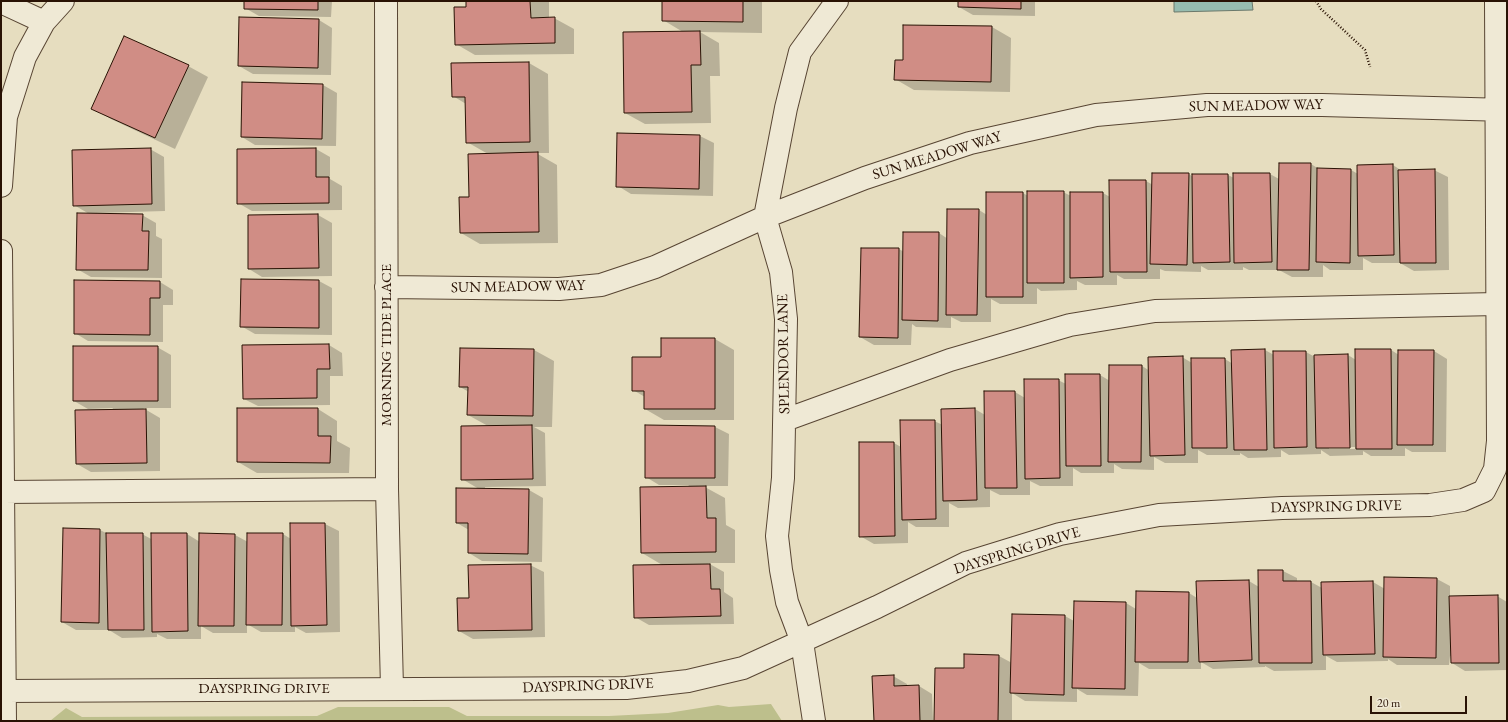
<!DOCTYPE html>
<style>
body{margin:0}
#map{position:relative;width:1508px;height:722px;overflow:hidden;background:#e6ddbf;font-family:"EB Garamond",serif}
canvas{display:block}
.frame{position:absolute;inset:0;border:2px solid #291204;pointer-events:none}
.scale{position:absolute;left:1370px;top:696px;width:97px;height:18px;box-sizing:border-box;border:2px solid #291204;border-top:0;padding-left:5px;font-size:12px;line-height:14px;white-space:nowrap;color:#291204;-webkit-text-stroke:3px #efe9d5;paint-order:stroke}
</style>
<div id="map">
<canvas width="1508" height="722"></canvas>
<div class="frame"></div>
<div class="scale">20 m</div>
</div>
<script>
const g = document.querySelector('canvas').getContext('2d');
g.lineJoin = 'round';
function fill(path, color) { g.fillStyle = color; g.fill(path, 'evenodd'); }
const poly = rows => new Path2D(rows.map(r => 'M' + r).join(''));
function strokePath(path, color, width, dash) { g.strokeStyle = color; g.lineWidth = width; g.lineCap = dash ? 'butt' : 'round'; g.setLineDash(dash || []); g.stroke(path); }
function label(font, color, halo, rows, align = 'center') {
  g.font = font + ' "EB Garamond",serif'; g.lineWidth = 3; g.setLineDash([]); g.textBaseline = 'middle'; g.strokeStyle = halo; g.fillStyle = color; for (const [text, x, y, turn = 0] of rows) {
    g.save(); g.translate(x, y); g.rotate((+turn || 0) * Math.PI / 180); g.textAlign = isNaN(turn) ? turn : align; if (halo) g.strokeText(text, 0, 0); g.fillText(text, 0, 0); g.restore();
  }
}
fill(poly([
 [771,704,782,721,50,721,66,708,82,717,317,716,338,707,449,707,467,716,609,716,668,713,718,705,729,707]
]), '#bdbf8c');
const water = poly([
 [1174,1,1252,1,1253,10,1174,12,1174,1]
]);
fill(water, '#96bcaf');
strokePath(water, '#6a786b', 1);
fill(poly([
 [245,1,332,1,331,17,259,16,245,8],
 [467,1,549,1,549,18,554,18,574,29,574,54,475,55,456,44,467,8],
 [663,1,762,1,762,33,700,32,719,43,720,76,710,76,711,123,645,124,625,113,683,32,663,20],
 [959,1,1035,1,1035,16,973,15,959,7],
 [319,20,332,28,331,75,253,74,239,66],
 [992,27,1011,38,1010,92,914,90,895,79,904,61],
 [529,63,548,74,549,153,536,153,557,165,558,243,480,244,461,233,470,198,488,154,467,142,466,104,453,96],
 [188,66,208,77,175,149,111,119,92,108],
 [243,83,323,85,337,93,336,146,255,145,242,137],
 [618,134,700,136,714,143,713,196,631,194,618,186],
 [150,149,164,157,165,211,97,213,97,215,142,215,156,223,156,236,162,239,162,278,91,277,77,269,91,215,74,205],
 [316,149,330,157,330,179,342,186,342,210,252,211,238,203,238,150],
 [1311,164,1319,169,1351,170,1358,174,1358,166,1393,165,1402,171,1434,170,1448,177,1449,270,1414,271,1400,263,1372,263,1363,258,1363,270,1330,270,1323,265,1323,277,1292,277,1279,270,1249,270,1243,267,1243,270,1208,270,1201,266,1201,272,1165,271,1160,269,1160,279,1124,279,1117,275,1117,285,1085,285,1077,281,1077,290,1041,291,1037,288,1037,304,1000,304,991,299,991,322,961,322,951,317,951,328,916,327,912,324,911,345,874,345,860,337,899,249,904,252,939,233,948,239,979,210,987,215,1023,193,1028,196,1063,192,1071,196,1103,193,1110,197,1146,181,1153,185,1189,174,1193,177,1193,175,1228,175,1234,178,1234,174,1270,174,1279,179],
 [318,215,332,223,332,276,262,277,249,269],
 [319,281,332,288,332,335,255,334,241,326],
 [160,282,173,290,173,305,163,305,163,342,88,341,75,333],
 [715,339,734,350,734,420,664,420,645,409,645,397,633,390,662,358],
 [329,345,342,353,343,376,330,376,330,405,258,406,244,399],
 [157,347,171,355,171,408,143,408,160,418,160,471,91,472,77,464,113,408,88,409,74,401],
 [461,349,534,350,554,361,552,427,534,427,545,433,546,486,485,487,485,489,529,490,543,498,542,562,482,561,469,553,469,530,457,523,479,489,462,479,488,426,468,415,469,392,460,387],
 [1265,350,1274,355,1306,352,1315,357,1348,355,1356,360,1391,350,1399,355,1434,351,1447,359,1446,452,1412,452,1405,448,1405,456,1371,456,1363,451,1363,455,1330,456,1321,450,1321,454,1289,455,1281,450,1281,457,1248,458,1240,453,1240,455,1207,455,1198,450,1198,463,1165,463,1154,457,1154,470,1122,469,1114,464,1114,473,1081,473,1073,468,1073,486,1040,486,1030,481,1030,495,1000,495,990,490,990,507,958,508,949,503,949,527,916,527,908,522,908,543,874,544,860,536,894,443,901,447,934,421,943,425,942,410,975,409,985,415,1015,392,1025,398,1058,380,1066,384,1100,375,1110,381,1142,366,1150,371,1182,357,1192,363,1192,359,1225,359,1233,364,1232,351],
 [1329,447,1355,447,1355,449,1329,449],
 [318,409,337,421,337,441,350,448,349,473,257,473,238,462],
 [715,427,729,434,728,486,703,486,725,498,726,525,735,530,735,563,708,563,724,572,724,592,733,598,734,624,649,625,635,617,664,566,642,553,689,485,659,485,646,477],
 [291,524,325,524,339,531,340,632,306,633,295,627,295,632,261,632,247,624,247,633,213,633,201,626,201,639,167,639,157,634,157,637,122,638,109,630,76,630,62,622,100,530,108,534,142,534,153,540,187,534,200,542,200,534,235,535,248,542,283,534,291,539],
 [530,565,544,572,545,637,473,639,459,631,470,599],
 [1259,571,1283,571,1297,578,1297,582,1311,582,1322,588,1373,582,1385,589,1437,579,1450,586,1450,597,1497,596,1507,602,1507,670,1465,671,1452,663,1451,656,1450,656,1449,665,1397,665,1388,659,1388,661,1337,662,1326,656,1326,670,1274,671,1265,666,1265,667,1213,669,1201,662,1201,669,1149,669,1139,663,1138,696,1087,695,1077,689,1077,702,1025,701,1012,693,1012,721,935,721,965,669,999,656,1012,663,1065,616,1074,621,1126,603,1136,609,1189,593,1197,598,1249,581,1259,587],
 [893,676,907,684,907,686,919,686,932,694,933,721,875,721]
]), '#0003');
const building = poly([
 [244,1,318,1,318,10,244,9,244,1],
 [466,1,530,1,531,18,555,17,555,43,455,45,454,7,466,7,466,1],
 [662,1,743,1,743,22,662,21,662,1],
 [958,1,1021,1,1021,9,958,7,958,1],
 [239,17,319,19,318,68,238,66,239,17],
 [903,25,992,26,991,82,894,80,895,60,903,60,903,25],
 [700,31,701,65,691,65,692,112,624,113,623,32,700,31],
 [124,36,189,65,155,138,91,109,124,36],
 [529,62,530,142,466,143,465,97,452,97,451,63,529,62],
 [242,82,323,84,322,139,241,137,242,82],
 [617,133,700,135,699,189,616,187,617,133],
 [151,148,152,204,73,206,72,150,151,148],
 [316,148,316,177,329,177,329,203,237,204,237,149,316,148],
 [538,152,539,232,460,233,459,197,469,197,468,154,538,152],
 [1279,163,1311,163,1309,270,1277,270,1279,163],
 [1393,164,1394,255,1358,256,1357,165,1393,164],
 [1317,168,1351,169,1350,263,1316,262,1317,168],
 [1435,169,1436,263,1400,263,1398,170,1435,169],
 [1152,173,1189,173,1187,265,1150,264,1152,173],
 [1233,173,1270,173,1272,262,1234,263,1233,173],
 [1192,174,1228,174,1230,262,1193,263,1192,174],
 [1109,180,1146,180,1147,272,1110,272,1109,180],
 [1027,191,1064,191,1064,283,1027,283,1027,191],
 [986,192,1023,192,1023,297,986,297,986,192],
 [1070,192,1103,192,1103,277,1070,278,1070,192],
 [947,209,979,209,977,315,946,315,947,209],
 [77,213,143,214,142,231,149,231,148,270,76,270,77,213],
 [318,214,319,268,248,269,248,215,318,214],
 [903,232,939,232,938,321,902,320,903,232],
 [861,248,899,248,898,338,859,337,861,248],
 [241,279,319,280,319,328,240,327,241,279],
 [74,280,160,281,160,298,150,298,150,335,74,334,74,280],
 [661,338,715,338,715,409,644,409,644,391,632,391,632,357,661,357,661,338],
 [329,344,330,369,317,369,317,398,243,399,242,345,329,344],
 [73,346,158,346,158,401,73,401,73,346],
 [460,348,534,349,533,416,467,415,468,387,459,387,460,348],
 [1265,349,1267,450,1234,450,1231,350,1265,349],
 [1355,349,1391,349,1392,449,1356,449,1355,349],
 [1398,350,1434,350,1433,445,1397,445,1398,350],
 [1273,351,1306,351,1307,447,1274,448,1273,351],
 [1348,354,1350,448,1316,448,1314,355,1348,354],
 [1183,356,1185,455,1150,456,1148,357,1183,356],
 [1191,358,1225,358,1227,448,1192,448,1191,358],
 [1109,365,1142,365,1141,462,1108,462,1109,365],
 [1065,374,1100,374,1101,466,1066,466,1065,374],
 [1024,379,1059,379,1060,478,1025,479,1024,379],
 [984,391,1015,391,1017,488,985,488,984,391],
 [237,408,318,408,318,436,331,436,330,463,237,462,237,408],
 [975,408,977,500,943,501,941,409,975,408],
 [146,409,147,463,76,464,75,410,146,409],
 [900,420,935,420,936,519,902,520,900,420],
 [532,425,533,479,461,480,461,426,532,425],
 [645,425,715,426,715,478,645,478,645,425],
 [859,442,894,442,895,536,859,537,859,442],
 [706,486,707,518,716,518,716,552,641,553,640,487,706,486],
 [456,488,529,489,528,554,468,553,468,523,456,523,456,488],
 [290,523,325,523,327,625,291,626,290,523],
 [63,528,100,529,99,623,61,622,63,528],
 [106,533,143,533,144,630,108,630,106,533],
 [151,533,187,533,188,631,152,632,151,533],
 [199,533,235,534,234,626,198,626,199,533],
 [247,533,283,533,282,625,246,625,247,533],
 [531,564,532,630,458,631,457,598,469,598,468,565,531,564],
 [710,564,711,589,720,589,721,616,634,618,633,565,710,564],
 [1258,570,1283,570,1283,581,1311,581,1312,663,1259,663,1258,570],
 [1384,577,1437,578,1436,658,1383,657,1384,577],
 [1249,580,1252,660,1199,662,1196,581,1249,580],
 [1373,581,1375,654,1323,655,1321,582,1373,581],
 [1136,591,1189,592,1188,662,1135,662,1136,591],
 [1498,595,1499,663,1451,663,1449,596,1498,595],
 [1074,601,1126,602,1125,689,1072,688,1074,601],
 [1012,614,1065,615,1064,695,1010,693,1012,614],
 [964,654,999,655,998,721,934,721,935,668,964,668,964,654],
 [894,675,894,686,919,685,920,721,874,721,872,676,894,675]
]);
fill(building, '#d08d85');
strokePath(building, '#291204', 1);
const minor = poly([
 [386,1,387,489,392,688],
 [1,2,44,22],
 [1,186,6,117,25,57,44,22,63,1],
 [1,251,5,721],
 [386,287,559,289,601,285,655,267,765,217,865,178,970,143,1096,115,1207,105,1322,105,1507,110],
 [785,420,950,360,1070,325,1155,311,1497,304],
 [3,492,387,489],
 [5,691,626,688,688,681,743,668,877,607,966,563,1060,534,1159,515,1282,508,1430,505,1463,500,1484,491,1495,469,1498,441,1496,1],
 [814,721,802,642,787,602,781,570,777,536,783,478,786,319,781,272,765,217,786,108,800,52,837,1]
]);
strokePath(minor, '#584533', 24);
strokePath(poly([
 [1316,1,1321,9,1365,50,1370,67]
]), '#291204', 2.5, [1, 2]);
strokePath(minor, '#efe9d5', 22);
label('15px', '#291204', '#efe9d5', [
 ["SUN MEADOW WAY",1256,106,-1],
 ["SUN MEADOW WAY",937,156,-17],
 ["SUN MEADOW WAY",518,287,-1],
 ["MORNING TIDE PLACE",387,345,-90],
 ["SPLENDOR LANE",784,354,-91],
 ["DAYSPRING DRIVE",1336,507,-1],
 ["DAYSPRING DRIVE",1017,551,-17],
 ["DAYSPRING DRIVE",588,686,-2],
 ["DAYSPRING DRIVE",264,689]
]);
</script>
